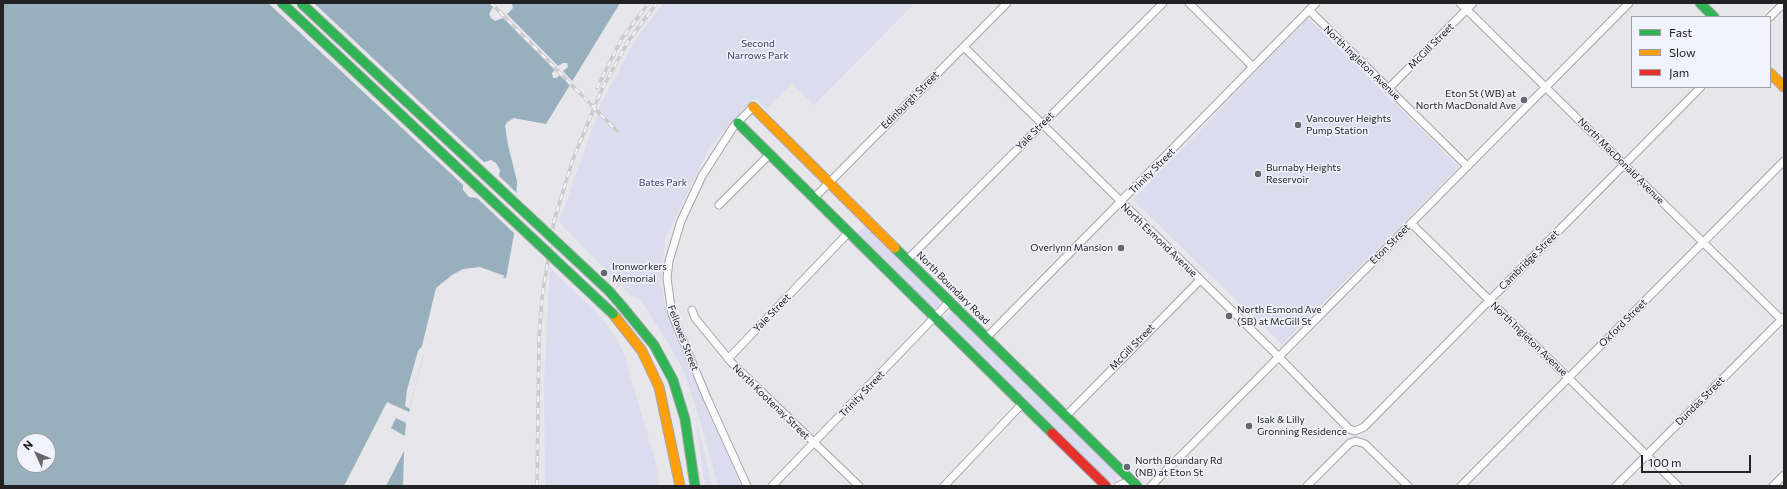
<!DOCTYPE html>
<style>
body{margin:0}
#map{position:relative;width:1787px;height:489px;overflow:hidden;background:#e6e6eb;font-family:Commissioner,sans-serif}
canvas{display:block}
.frame{position:absolute;inset:0;border:4px solid #222225;pointer-events:none}
.legend{position:absolute;left:1631px;top:16px;width:140px;height:72px;box-sizing:border-box;background:#f1f2fb;border:1px solid #9e9fa5;margin:0;padding:5px 7px;list-style:none;font-size:12px;color:#222225}
.legend li{display:flex;align-items:center;gap:8px;height:20px}
.legend b{width:20px;border:1px solid #9e9fa5}
.north{position:absolute;left:16px;top:433px;width:40px;height:40px;box-sizing:border-box;background:#f1f2fb;border:1px solid #9e9fa5;border-radius:50%;rotate:314deg;font-size:11px;font-weight:700;line-height:16px;text-align:center;color:#222225}
.north::after{content:'';display:block;margin:auto;width:14px;height:18px;background:#67676a;clip-path:polygon(50% 0,100% 100%,50% 72%,0 100%)}
.scale{position:absolute;left:1641px;top:455px;width:110px;height:18px;box-sizing:border-box;border:2px solid #222225;border-top:0;padding-left:5px;font-size:12px;line-height:14px;white-space:nowrap;color:#222225;-webkit-text-stroke:3px #f1f2fb;paint-order:stroke}
</style>
<div id="map">
<canvas width="1787" height="489"></canvas>
<div class="frame"></div>
<ul class="legend">
<li><b style="height:5px;background:#30b455"></b>Fast</li>
<li><b style="height:5px;background:#ff9f0a"></b>Slow</li>
<li><b style="height:5px;background:#e5322d"></b>Jam</li>
</ul>
<div class="north">N</div>
<div class="scale">100 m</div>
</div>
<script>
const g = document.querySelector('canvas').getContext('2d');
g.lineJoin = 'round';
function fill(path, color) { g.fillStyle = color; g.fill(path, 'evenodd'); }
const poly = rows => new Path2D(rows.map(r => 'M' + r).join(''));
function strokePath(path, color, width, dash) { g.strokeStyle = color; g.lineWidth = width; g.lineCap = dash ? 'butt' : 'round'; g.setLineDash(dash || []); g.stroke(path); }
function label(font, color, halo, rows, align = 'center') {
  g.font = font + ' Commissioner,sans-serif'; g.lineWidth = 3; g.setLineDash([]); g.textBaseline = 'middle'; g.strokeStyle = halo; g.fillStyle = color; for (const [text, x, y, turn = 0] of rows) {
    g.save(); g.translate(x, y); g.rotate((+turn || 0) * Math.PI / 180); g.textAlign = isNaN(turn) ? turn : align; if (halo) g.strokeText(text, 0, 0); g.fillText(text, 0, 0); g.restore();
  }
}
fill(poly([
 [663,3,915,3,814,105,792,84,766,109,756,97,710,146,665,239,661,287,662,286,666,309,741,486,718,486,701,424,684,372,670,346,639,297,630,295,559,222,601,104,634,42],
 [1308,18,1459,167,1282,344,1133,200],
 [864,226,867,226,938,296,940,301,938,308,932,309,857,234],
 [550,268,594,310,613,333,623,351,655,460,660,486,545,486,544,382],
 [951,312,955,313,1115,471,1118,476,1116,481,1109,483,946,322,946,318],
 [695,416,705,456,712,486,705,486]
]), '#dcdcef');
fill(poly([
 [3,3,620,3,546,124,514,118,507,122,505,126,508,145,517,181,515,229,506,278,480,274,463,275,449,283,439,296,426,352,424,354,410,406,406,486,3,486],
 [24,441,48,441,48,465,24,465]
]), '#98afbd');
fill(poly([
 [268,3,314,3,484,162,491,160,496,163,500,170,499,176,519,195,516,235,477,198,469,197,463,190,463,185],
 [489,3,512,3,513,8,507,14,558,66,563,63,567,63,568,67,563,71,574,83,571,87,560,75,556,78,553,78,552,73,555,70,503,18,495,21,491,18,489,14,493,7],
 [480,267,505,276,501,278,480,276,463,277,450,284,441,297,427,353,424,354,410,406,412,409,413,422,408,486,403,486,404,451,386,486,344,486,387,402,409,412,410,409,405,406,407,390,418,351,422,346,436,288,452,275,463,269],
 [396,418,406,423,405,436,391,428]
]), '#e6e6eb');
const street = poly([
 [1189,3,1253,67],
 [1460,3,1784,322],
 [1309,10,1467,166],
 [1770,17,1784,3],
 [964,47,1274,352,1349,429,1355,431,1364,427,1701,87],
 [1388,89,1473,3],
 [814,198,1007,3],
 [719,205,770,154],
 [1411,223,1678,486],
 [908,259,1163,3],
 [692,310,695,318,732,363,859,486],
 [987,337,1316,3],
 [728,359,849,232],
 [1066,416,1200,280],
 [747,486,707,398,672,314,667,278,669,261,681,221,702,176,734,126,753,107],
 [772,486,950,301],
 [944,486,1022,404],
 [1118,486,1131,480],
 [1151,486,1629,3],
 [1307,486,1350,443,1356,441,1365,444,1408,486],
 [1461,486,1784,161],
 [1616,486,1784,317],
 [1773,486,1784,475]
]);
const fast = poly([
 [282,3,431,143],
 [1700,3,1714,17],
 [738,123,1052,433],
 [895,248,1137,486],
 [622,306,654,345,673,380,685,419,695,486]
]);
const slow = poly([
 [1770,73,1784,87],
 [753,107,895,248],
 [613,314,642,351,659,387,680,486]
]);
const jam = poly([
 [1052,433,1106,486]
]);
strokePath(street, '#a5a5a8', 9);
strokePath(fast, '#a5a5a8', 11);
strokePath(slow, '#a5a5a8', 11);
strokePath(jam, '#a5a5a8', 11);
strokePath(street, '#fbfbfc', 7);
strokePath(fast, '#30b455', 9);
strokePath(slow, '#ff9f0a', 9);
strokePath(jam, '#e5322d', 9);
const rail = poly([
 [491,3,617,131],
 [597,88,622,38,649,3],
 [537,486,539,338,542,298,554,221,573,159,602,89,629,40,657,3]
]);
strokePath(rail, '#cccccd', 3.5);
strokePath(rail, '#f1f2fb', 2, [6]);
const fastBridge = poly([
 [301,3,609,291,622,306],
 [431,143,613,314]
]);
strokePath(fastBridge, '#a5a5a8', 11, []);
strokePath(fastBridge, '#30b455', 9);
for (const [x, y, r, color] of [
 [1524,100,4,"#67676a"],
 [1298,125,4,"#67676a"],
 [1258,174,4,"#67676a"],
 [1121,248,4,"#67676a"],
 [604,273,4,"#67676a"],
 [1229,316,4,"#67676a"],
 [1249,426,4,"#67676a"],
 [1127,467,4,"#67676a"]
]) { const dot = new Path2D(); dot.arc(x, y, r, 0, 2 * Math.PI); g.fillStyle = color; g.fill(dot); strokePath(dot, '#f1f2fb', 1.5); }
label('10px', '#3a3763', '#f1f2fb', [
 ["Second",758,44],
 ["Narrows Park",758,56],
 ["Bates Park",663,183]
]);
label('10px', '#222225', '#f1f2fb', [
 ["McGill Street",1431,46,-45],
 ["North Ingleton Avenue",1362,63,44],
 ["Edinburgh Street",910,100,-45],
 ["Yale Street",1035,131,-45],
 ["North MacDonald Avenue",1621,161,45],
 ["Trinity Street",1152,171,-45],
 ["North Esmond Avenue",1159,240,44],
 ["Eton Street",1390,244,-45],
 ["Cambridge Street",1529,260,-45],
 ["North Boundary Road",953,288,45],
 ["Yale Street",772,313,-46],
 ["Oxford Street",1623,323,-45],
 ["Fellowes Street",683,338,69],
 ["North Ingleton Avenue",1529,339,44],
 ["McGill Street",1132,347,-46],
 ["Trinity Street",862,394,-46],
 ["Dundas Street",1700,401,-45],
 ["North Kootenay Street",771,402,44]
]);
label('10px', '#222225', '#f1f2fb', [
 ["Eton St (WB) at",1516,94,"right"],
 ["North MacDonald Ave",1516,106,"right"],
 ["Vancouver Heights",1306,119],
 ["Pump Station",1306,131],
 ["Burnaby Heights",1266,168],
 ["Reservoir",1266,180],
 ["Overlynn Mansion",1113,248,"right"],
 ["Ironworkers",612,267],
 ["Memorial",612,279],
 ["North Esmond Ave",1237,310],
 ["(SB) at McGill St",1237,322],
 ["Isak & Lilly",1257,420],
 ["Gronning Residence",1257,432],
 ["North Boundary Rd",1135,461],
 ["(NB) at Eton St",1135,473]
], 'left');
</script>
